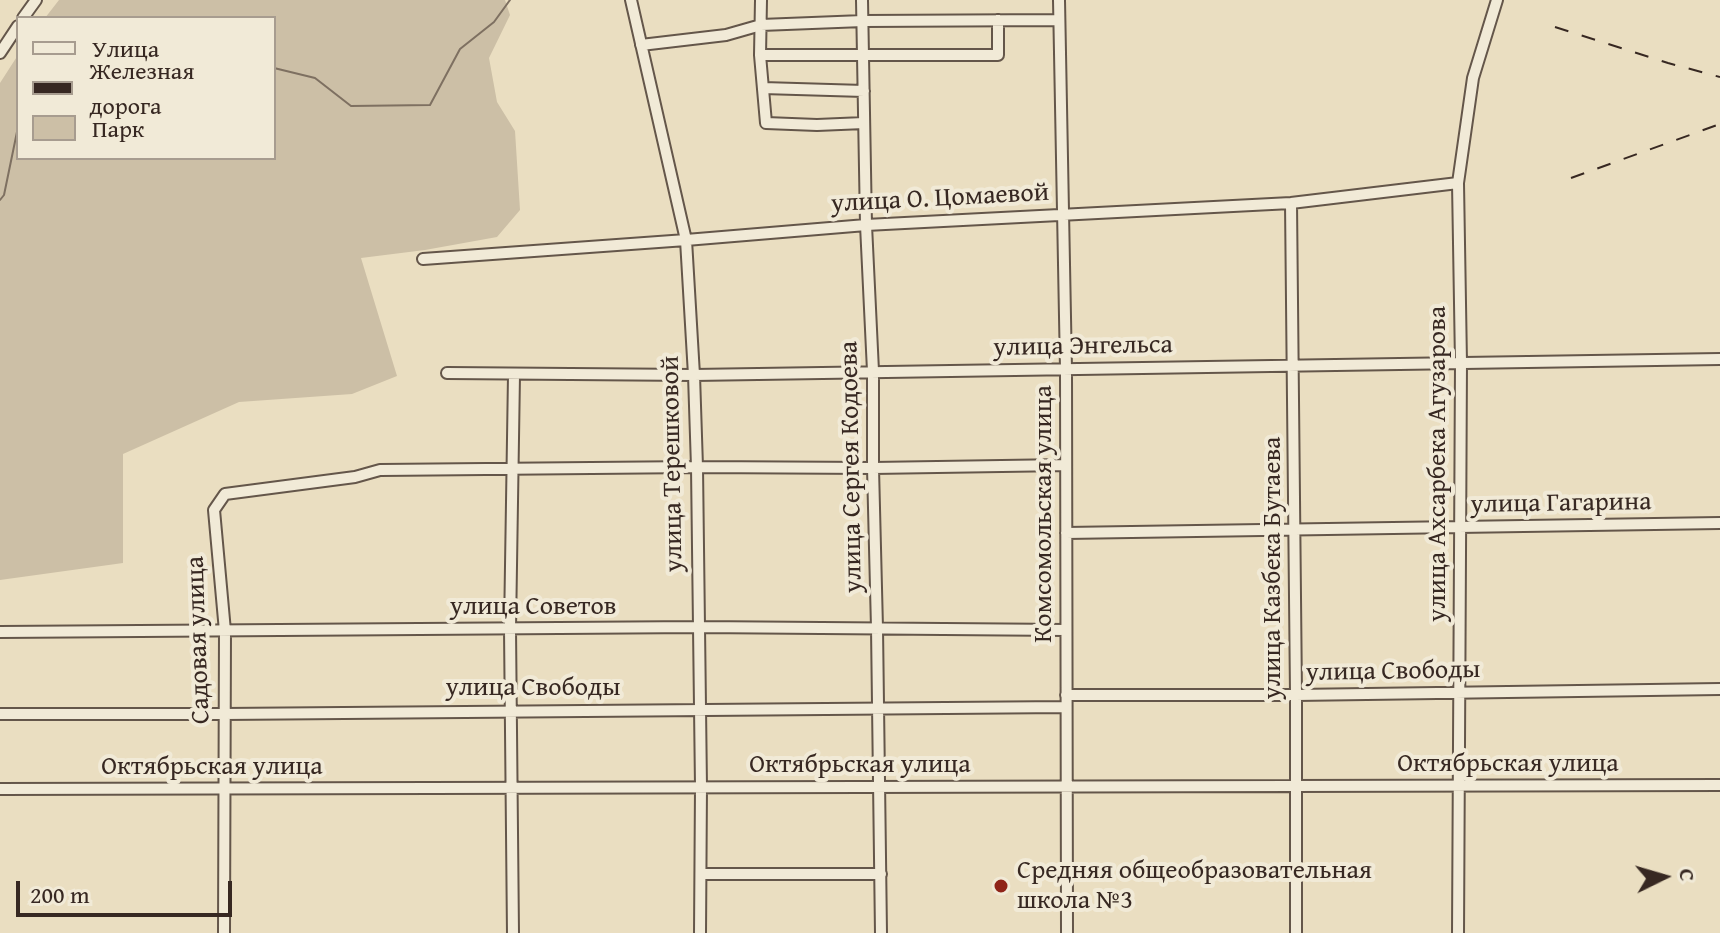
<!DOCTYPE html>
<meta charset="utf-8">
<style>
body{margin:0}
#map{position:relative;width:1720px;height:933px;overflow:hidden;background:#eadec1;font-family:"Gentium Book Plus",serif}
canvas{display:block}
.legend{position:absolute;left:16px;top:16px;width:260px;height:144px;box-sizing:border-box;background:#f1ead7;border:2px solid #a79c8f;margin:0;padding:10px 14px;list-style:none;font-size:24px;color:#372822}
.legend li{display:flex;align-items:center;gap:16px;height:40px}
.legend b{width:40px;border:2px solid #a79c8f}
.north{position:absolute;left:1624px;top:837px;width:80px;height:80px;-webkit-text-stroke:6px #f1ead7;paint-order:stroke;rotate:85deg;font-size:22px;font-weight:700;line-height:32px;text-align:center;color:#372822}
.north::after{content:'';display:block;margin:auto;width:28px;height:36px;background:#372822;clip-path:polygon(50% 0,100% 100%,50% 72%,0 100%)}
.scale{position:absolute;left:16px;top:881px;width:216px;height:36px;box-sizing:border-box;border:4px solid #372822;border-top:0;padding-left:10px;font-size:24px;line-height:28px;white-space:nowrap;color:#372822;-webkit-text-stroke:6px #f1ead7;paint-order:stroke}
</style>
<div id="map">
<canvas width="1720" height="933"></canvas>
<ul class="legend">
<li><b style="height:10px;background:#f1ead7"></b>Улица</li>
<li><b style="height:10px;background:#372822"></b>Железная дорога</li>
<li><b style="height:22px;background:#ccbfa6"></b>Парк</li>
</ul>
<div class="north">С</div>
<div class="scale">200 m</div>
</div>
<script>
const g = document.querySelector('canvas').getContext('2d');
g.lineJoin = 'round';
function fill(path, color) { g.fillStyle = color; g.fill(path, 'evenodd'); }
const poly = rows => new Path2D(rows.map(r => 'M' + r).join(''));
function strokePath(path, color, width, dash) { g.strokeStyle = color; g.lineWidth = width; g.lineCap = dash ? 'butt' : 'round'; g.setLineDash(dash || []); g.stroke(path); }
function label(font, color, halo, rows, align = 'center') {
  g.font = font + ' "Gentium Book Plus",serif'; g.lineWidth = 8; g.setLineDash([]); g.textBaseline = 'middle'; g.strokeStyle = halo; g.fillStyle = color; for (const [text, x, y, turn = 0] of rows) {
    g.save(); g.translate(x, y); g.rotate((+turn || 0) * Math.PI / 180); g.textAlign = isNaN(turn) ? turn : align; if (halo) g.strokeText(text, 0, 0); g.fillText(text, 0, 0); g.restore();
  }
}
fill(poly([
 [59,0,505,0,510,15,489,58,497,102,515,131,520,210,497,237,425,250,361,258,397,376,352,394,239,402,123,454,123,563,0,580,0,83,18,55,18,158,274,158,274,18,45,18]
]), '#ccbfa6');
strokePath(poly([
 [274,68,315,78,351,106,430,105,460,49,494,22,510,0],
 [0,200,4,195,18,127]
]), '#7e7061', 2);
const minor = poly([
 [631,0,686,240,694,375,697,467,701,787,700,933],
 [761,0,760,55,766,123,817,125,864,123],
 [862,0,866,225,873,371,873,468,877,628,881,933],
 [1059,0,1066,369,1067,933],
 [23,18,36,0],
 [641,45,726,35,761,25,863,21,1059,20],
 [0,53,18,26],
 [760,55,998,55,998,20],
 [763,88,864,91],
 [1291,203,1296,695,1296,933],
 [423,259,686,240,866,225,1291,203,1458,183],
 [447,373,694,375,1720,359],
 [1066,533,1720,523],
 [0,632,699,627,1066,630],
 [1066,695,1296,695,1720,689],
 [0,714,224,714,1066,707],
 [0,789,1720,785],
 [701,874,881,874],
 [224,933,225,631,214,510,225,494,355,477,380,470,697,467,873,468,1066,465],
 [513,933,510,629,514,375],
 [1458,933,1461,363,1458,183,1473,78,1497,0]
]);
strokePath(minor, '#64564a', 14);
strokePath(minor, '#f1ead7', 10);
strokePath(poly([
 [1555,27,1668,63,1720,77],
 [1571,178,1720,124]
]), '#372822', 2, [14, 14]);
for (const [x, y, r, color] of [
 [1001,886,8,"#8f2418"]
]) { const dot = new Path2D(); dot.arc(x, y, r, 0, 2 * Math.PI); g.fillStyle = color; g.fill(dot); strokePath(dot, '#f1ead7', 3); }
label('26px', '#372822', '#f1ead7', [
 ["улица О. Цомаевой",940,199,-3],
 ["улица Энгельса",1083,347,-1],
 ["улица Терешковой",673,464,-91],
 ["улица Ахсарбека Агузарова",1438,464,-90],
 ["улица Сергея Кодоева",852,467,-91],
 ["улица Гагарина",1561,504,-1],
 ["Комсомольская улица",1044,514,-90],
 ["улица Казбека Бутаева",1273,568,-90],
 ["улица Советов",533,607],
 ["Садовая улица",199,640,-92],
 ["улица Свободы",1393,672,-1],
 ["улица Свободы",533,688],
 ["Октябрьская улица",1508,764],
 ["Октябрьская улица",860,765],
 ["Октябрьская улица",212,767]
]);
label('26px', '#372822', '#f1ead7', [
 ["Средняя общеобразовательная",1017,871],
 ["школа №3",1017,901]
], 'left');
</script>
